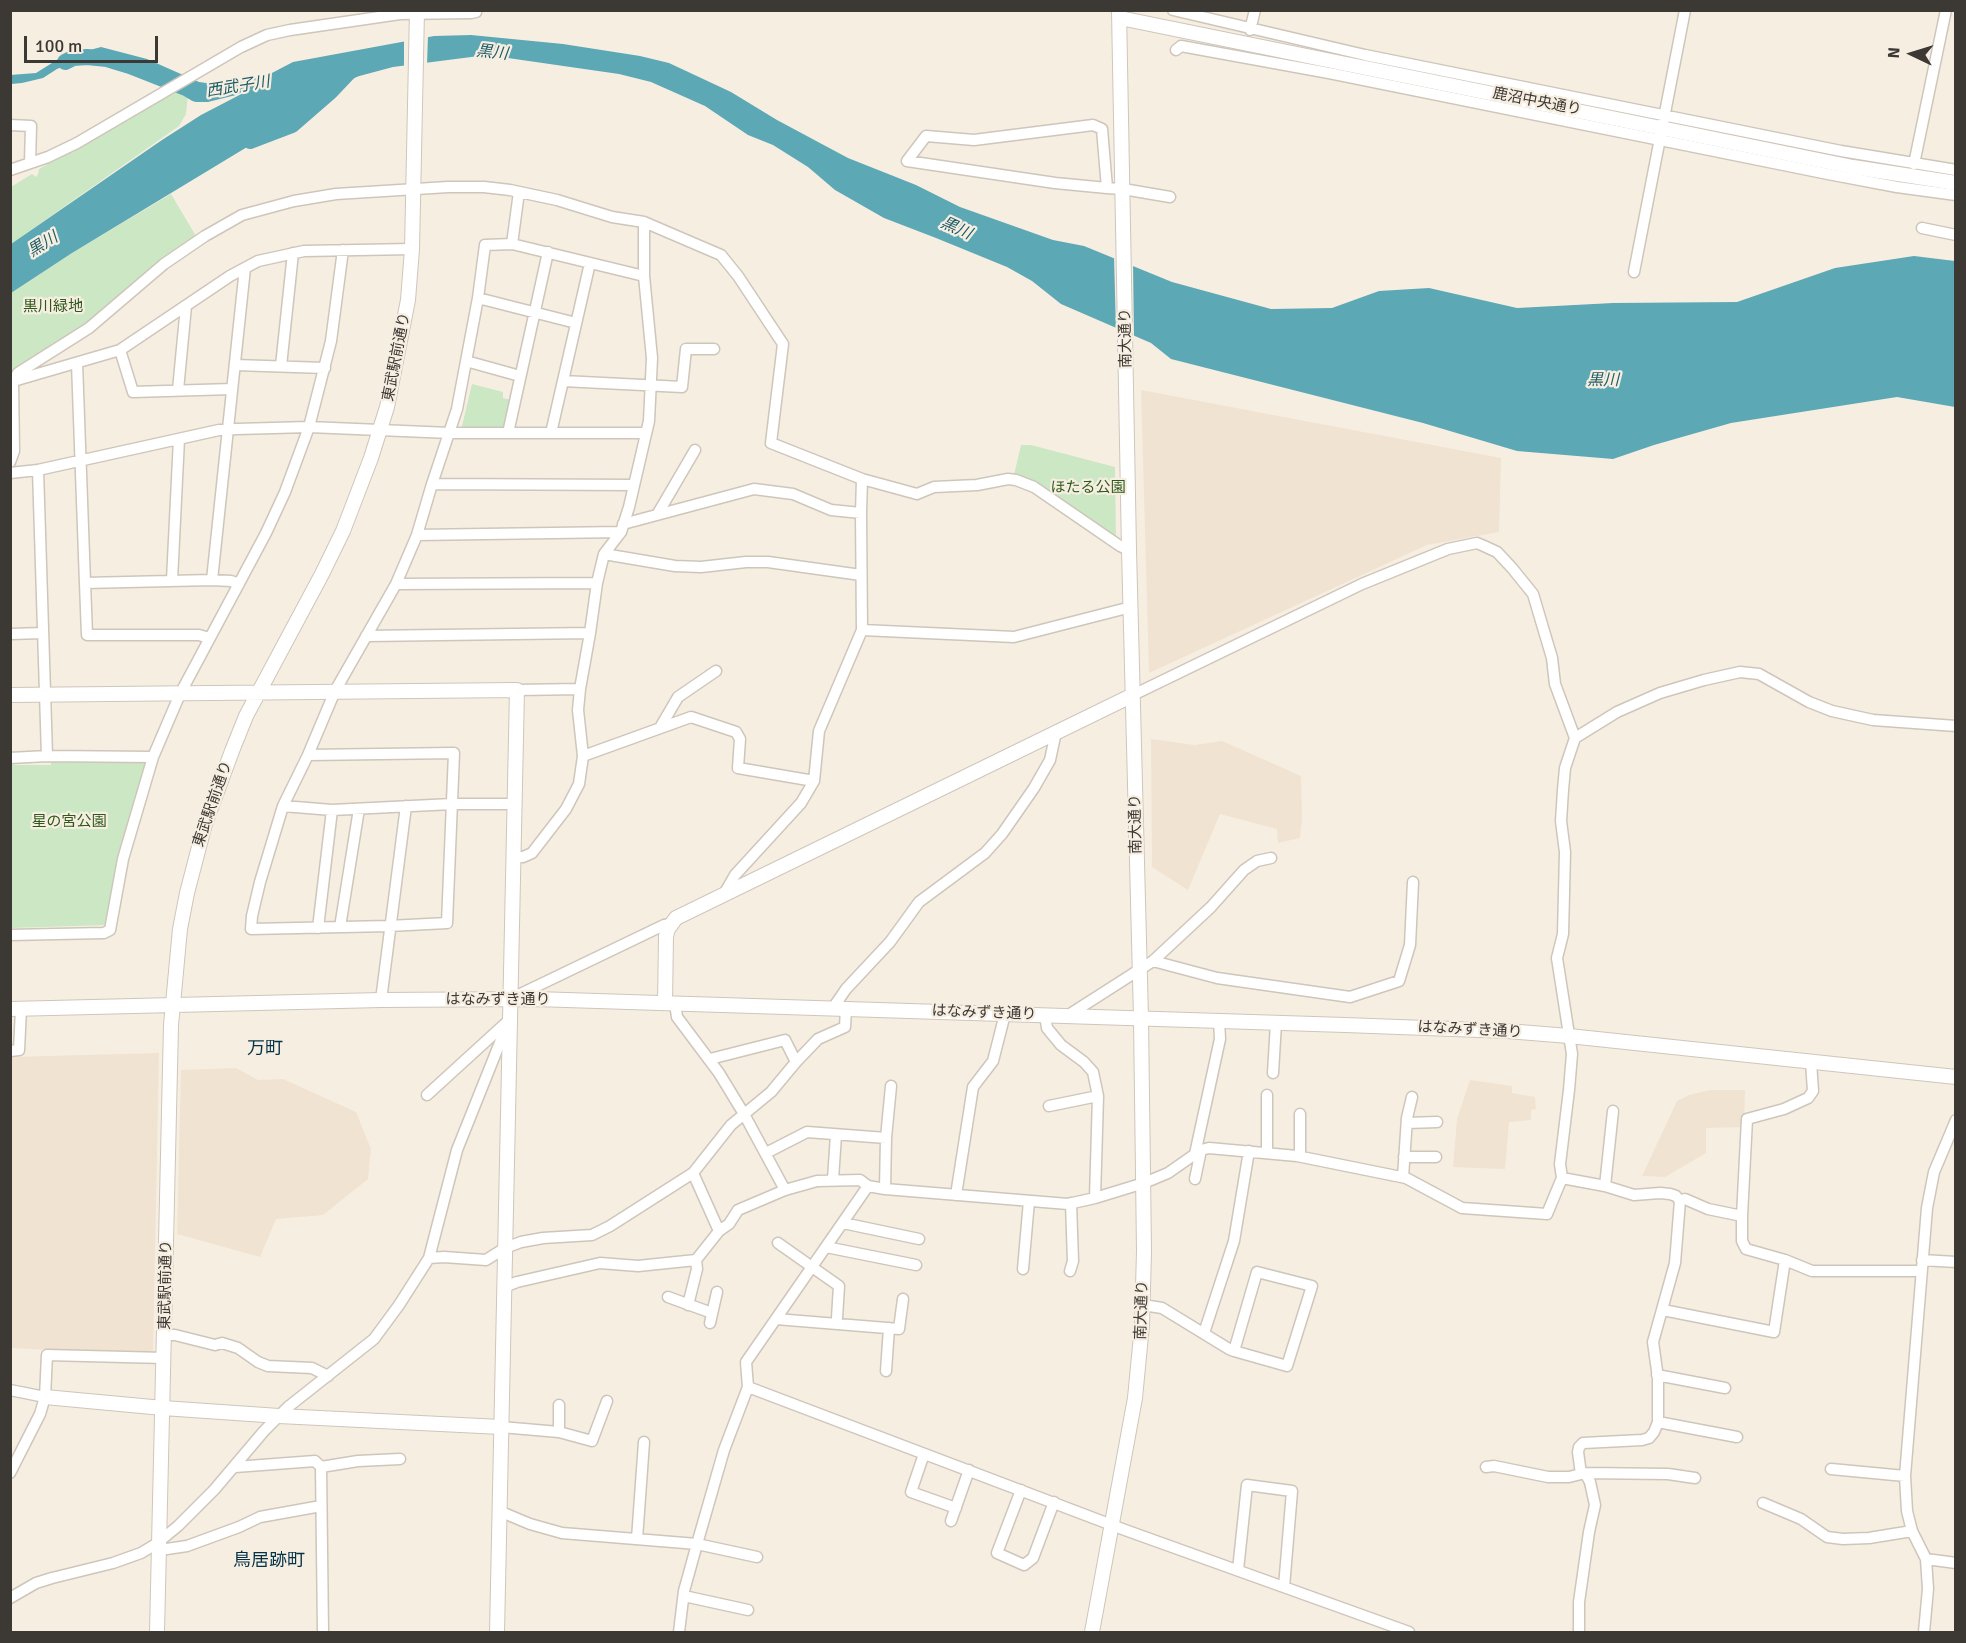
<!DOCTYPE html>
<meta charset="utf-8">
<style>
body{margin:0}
#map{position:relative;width:1966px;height:1643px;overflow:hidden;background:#f7eee2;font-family:Signika,sans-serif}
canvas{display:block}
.frame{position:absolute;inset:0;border:12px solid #3c3834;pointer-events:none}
.north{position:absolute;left:1882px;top:24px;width:60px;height:60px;-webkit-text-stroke:4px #f7eee2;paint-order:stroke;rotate:274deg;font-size:16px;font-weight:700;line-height:24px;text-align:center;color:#3c3834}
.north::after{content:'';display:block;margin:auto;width:21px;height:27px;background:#3c3834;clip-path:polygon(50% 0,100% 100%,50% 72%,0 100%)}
.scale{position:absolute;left:24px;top:36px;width:134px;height:27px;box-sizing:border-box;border:3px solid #3c3834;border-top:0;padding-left:8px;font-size:18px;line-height:21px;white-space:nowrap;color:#3c3834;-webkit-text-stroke:4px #f7eee2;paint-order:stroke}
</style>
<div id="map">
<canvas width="1966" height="1643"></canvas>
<div class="frame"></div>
<div class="north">N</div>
<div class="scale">100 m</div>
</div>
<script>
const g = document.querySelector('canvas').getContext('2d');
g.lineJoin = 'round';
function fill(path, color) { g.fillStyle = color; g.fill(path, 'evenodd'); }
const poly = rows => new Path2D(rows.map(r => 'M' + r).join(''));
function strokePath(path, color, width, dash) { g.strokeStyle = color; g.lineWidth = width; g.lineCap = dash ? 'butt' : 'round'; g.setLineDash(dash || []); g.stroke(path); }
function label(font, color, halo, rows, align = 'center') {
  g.font = font + ' Signika,"Noto Sans JP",sans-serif'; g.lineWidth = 4.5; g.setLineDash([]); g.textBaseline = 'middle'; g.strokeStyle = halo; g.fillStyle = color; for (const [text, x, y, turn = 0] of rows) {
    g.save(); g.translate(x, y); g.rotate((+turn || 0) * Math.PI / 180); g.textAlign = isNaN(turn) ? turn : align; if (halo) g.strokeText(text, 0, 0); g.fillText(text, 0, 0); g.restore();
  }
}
fill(poly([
 [1141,390,1501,458,1499,532,1427,545,1149,673],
 [1151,739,1195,745,1222,741,1301,776,1302,819,1300,838,1278,843,1277,829,1220,814,1188,890,1152,867],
 [159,1053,153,1355,11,1348,11,1057],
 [236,1068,258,1080,283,1079,356,1112,371,1149,368,1179,323,1215,276,1219,260,1257,177,1234,181,1070],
 [1470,1080,1512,1086,1512,1093,1535,1097,1536,1109,1531,1110,1531,1120,1509,1122,1505,1169,1453,1167,1457,1119],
 [1710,1090,1745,1090,1744,1127,1706,1128,1706,1153,1665,1177,1642,1176,1677,1101,1689,1095]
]), '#f0e3d1');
fill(poly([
 [180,88,185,90,188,94,186,114,179,126,11,244,11,187,32,174,36,177,38,174,39,169],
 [171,194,196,236,91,322,38,357,11,371,11,293,72,253],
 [472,384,503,392,503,398,511,400,506,426,500,430,461,430],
 [1021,445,1031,445,1115,467,1116,539,1014,475],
 [145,760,147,764,107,925,11,928,10,765,51,765,51,761]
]), '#cce7c4');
fill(poly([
 [471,35,563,44,640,56,669,63,731,92,777,120,848,158,916,185,960,207,1053,240,1084,246,1172,282,1271,309,1332,308,1379,291,1429,288,1517,308,1613,303,1737,302,1835,268,1914,256,1955,261,1955,407,1897,397,1731,423,1654,445,1613,459,1517,451,1423,423,1171,359,1151,343,1061,304,1032,281,1007,267,936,238,884,218,835,190,808,167,773,145,748,135,705,106,651,82,619,74,487,55,393,67,337,82,290,121,72,253,11,293,11,244,162,140,201,115,251,89,232,94,197,91,165,75,133,63,103,54,93,55,76,61,57,69,43,78,22,83,11,84,10,75,36,73,60,58,101,47,147,59,199,82,228,86,270,74,293,62,434,36]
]), '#5ca8b5');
fill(poly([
 [428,34,427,66,404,69,404,38],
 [1114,255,1133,263,1134,339,1116,331]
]), '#f7eee2');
strokePath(poly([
 [65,62,73,58,87,57,107,59,130,66,186,88,196,94,207,94,235,87],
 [250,141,292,125,330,92,349,72,358,67]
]), '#5ca8b5', 16);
const street = poly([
 [1173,10,1365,55,1841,151,1956,170],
 [1250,30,1255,10],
 [1176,50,1181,46,1329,73,1828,174,1897,187,1956,195],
 [10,125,31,126,30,163],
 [1914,164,1946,10],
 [10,170,48,157,77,143,241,47,267,35,290,30,400,14,471,13,476,12,476,10],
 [1107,188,1102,129,1093,125,974,140,926,136,907,161,1055,183,1107,188,1123,189,1170,197],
 [1922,228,1956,235],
 [512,244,519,192],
 [1634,272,1685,10],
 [478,298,576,323],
 [120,350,133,392,232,389],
 [466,361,520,376],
 [77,363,85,583,212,580,231,581,239,584],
 [235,365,325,368],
 [281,366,293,253],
 [563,381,682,387,686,349,714,349],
 [10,382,120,350,230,276,258,261,304,251,412,249],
 [178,390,186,306],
 [508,433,548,252],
 [551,433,590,263],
 [10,462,14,451,13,381,18,373,89,328,164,264,205,236,242,215,294,201,336,194,448,187,484,187,510,190,557,200,612,217,644,222,721,255,738,276,783,344,771,443,862,479,861,513,862,630,819,731,814,781],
 [10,473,38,470,219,430,237,429,309,427,450,433,646,433],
 [862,479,917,494,934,487,977,485,1008,479,1016,480,1034,487,1120,546,1129,550],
 [634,485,432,484,457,409,478,298,485,245,512,244,644,276],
 [657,515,695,450],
 [623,524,754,489,793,494,831,510,861,513],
 [417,535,621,532],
 [604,554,675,566,701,567,746,562,768,562,861,575],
 [172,580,179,439],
 [212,580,245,268],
 [85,583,87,635,199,635,209,638],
 [396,584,597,583],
 [862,630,1014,637,1131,607],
 [10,634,43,633],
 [366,636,590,633],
 [517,690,580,689],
 [661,726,678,697,716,671],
 [1575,738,1617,712,1660,693,1704,680,1740,672,1759,674,1809,702,1832,711,1873,720,1956,726],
 [308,755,454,753,447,923,389,926,251,929,252,916,260,882,283,806,308,755,335,691,396,584,417,535,432,484],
 [47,756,153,757],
 [583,756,691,717,736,732,740,739,738,768,814,781,801,803,735,875,724,894],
 [10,758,47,756,38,470],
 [283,806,332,810,452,804,514,804],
 [514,857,523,857,532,853,566,809,579,784,583,756,578,710,580,689,590,633,597,583,604,554,621,532,629,507,649,421,652,358,644,276,644,222],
 [340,927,359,809],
 [318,928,332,810],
 [10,935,104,933,110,930,123,859,153,757,180,694,266,533,285,492,309,427,331,341,343,250],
 [1153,961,1217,978,1350,997,1399,981,1410,945,1413,882],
 [510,999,664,925,671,924],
 [381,1000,406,806],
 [675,1003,677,1017,719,1073,744,1114,785,1190],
 [833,1008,846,989,890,942,919,902,985,853,1002,834,1034,788,1050,760,1056,732],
 [1045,1015,1047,1028,1061,1045,1084,1062,1093,1072,1098,1096,1095,1198],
 [1067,1016,1153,961,1211,907,1244,870,1257,861,1271,858],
 [10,1051,19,1050,21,1009],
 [710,1059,785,1040,796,1062],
 [1273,1073,1276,1023],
 [427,1095,507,1022],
 [1049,1106,1098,1096],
 [1300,1114,1300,1156],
 [1407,1123,1437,1122],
 [886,1138,891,1086],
 [1267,1152,1267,1095],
 [766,1153,807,1132,886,1138,885,1189],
 [1195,1154,1220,1039,1219,1021],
 [1404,1157,1436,1157],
 [693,1173,719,1231],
 [1403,1177,1407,1118,1412,1097],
 [1562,1178,1605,1186,1634,1195,1660,1193,1670,1194,1676,1196,1680,1201,1675,1263,1653,1342,1658,1378,1658,1422,1654,1432,1649,1438,1642,1440,1583,1443,1579,1447,1578,1452,1581,1474],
 [833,1179,836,1135],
 [1195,1179,1201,1150],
 [1605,1186,1613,1111],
 [956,1195,973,1087,993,1061,1005,1014],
 [1680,1201,1685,1199,1708,1209,1742,1216,1747,1119,1784,1109,1808,1098,1813,1091,1811,1062],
 [1742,1216,1742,1241,1746,1249,1785,1260],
 [843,1223,919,1239],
 [778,1243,839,1286,837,1318],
 [826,1247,916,1265],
 [429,1258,457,1150,507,1025],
 [1922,1260,1956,1262],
 [1023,1269,1029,1201],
 [1070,1271,1073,1261,1071,1203],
 [504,1287,517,1282,600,1263,638,1266,696,1260,719,1231,729,1224,738,1210,785,1190,817,1181,860,1180,868,1186,885,1189,1068,1204,1095,1198,1144,1183,1168,1173,1201,1150,1209,1148,1297,1156,1406,1178,1462,1208,1547,1214,1562,1178,1560,1164,1569,1090,1572,1054,1557,958,1563,934,1565,852,1561,821,1563,790,1565,768,1575,738,1555,684,1552,658,1533,594,1512,568,1497,552,1484,546,1477,543,1448,549,1362,584,1133,695],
 [668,1297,712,1313],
 [688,1305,697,1269,696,1260],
 [1143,1305,1162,1308,1229,1349,1234,1351,1287,1366,1312,1286,1257,1272,1234,1351],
 [1663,1310,1774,1332,1785,1260,1812,1271,1921,1271],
 [776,1319,899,1329,903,1299],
 [710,1323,717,1292],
 [1204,1333,1234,1241,1249,1151],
 [164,1335,175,1335,215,1345,222,1343,238,1348,258,1362,268,1366,312,1368,328,1376],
 [886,1371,889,1328],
 [1657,1375,1725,1388],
 [748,1387,1125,1530,1409,1632],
 [10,1390,45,1397],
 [1658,1422,1737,1437],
 [501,1427,559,1432,592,1441,607,1401],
 [559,1432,559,1405],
 [924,1454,911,1492,956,1508],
 [235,1467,315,1461,321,1467,358,1461,400,1459],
 [321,1467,323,1632],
 [1486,1467,1494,1466,1548,1477,1569,1477,1585,1473],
 [1831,1469,1905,1476],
 [10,1473,40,1414,45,1397,47,1355,164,1358],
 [1021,1490,997,1553,1024,1565,1033,1558,1054,1502],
 [1763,1503,1801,1519,1827,1537,1843,1539,1869,1538,1912,1531],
 [499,1511,530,1524,562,1533,697,1544,757,1557],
 [951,1521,969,1470],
 [637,1539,644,1442],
 [160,1550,187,1546,239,1527,260,1517,321,1506],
 [1926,1559,1956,1563],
 [1238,1570,1247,1485,1292,1491,1284,1587],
 [684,1596,748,1610],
 [10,1598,36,1583,52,1578,113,1563,141,1553,156,1544,178,1526,214,1490,264,1431,288,1407,374,1339,399,1305,429,1258,444,1257,486,1260,505,1248,521,1242,543,1238,592,1235,610,1226,693,1173,731,1125,771,1092,796,1062,818,1039,845,1027,846,1008],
 [679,1632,684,1591,697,1544,724,1450,748,1387,746,1362,868,1186],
 [1579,1632,1579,1602,1589,1532,1595,1505,1590,1482,1585,1473,1668,1474,1695,1478],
 [1924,1632,1928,1589,1926,1559,1912,1531,1907,1511,1905,1476,1927,1208,1934,1172,1956,1120]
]);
const secondary = poly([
 [1120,18,1853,167,1956,183],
 [10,695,517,690,497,1632],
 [665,1003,666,936,668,929,676,918,1133,695],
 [10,1009,381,1000,535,999,1345,1025,1507,1031,1569,1036,1956,1077],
 [45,1397,163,1408,279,1416,501,1427],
 [157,1632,171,1025,180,929,187,893,205,824,232,751,246,716,322,574,343,531,371,458,387,407,408,300,412,249,417,10],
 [1092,1632,1135,1398,1142,1325,1144,1251,1141,1018,1129,550,1119,10]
]);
strokePath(street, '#cec6bb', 13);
strokePath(secondary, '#cec6bb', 16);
strokePath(street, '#fff', 10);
strokePath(secondary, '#fff', 14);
label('15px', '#3c3834', '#f7eee2', [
 ["鹿沼中央通り",1537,102,11],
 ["南大通り",1126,338,-91],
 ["東武駅前通り",397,357,-79],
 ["東武駅前通り",213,804,-71],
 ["南大通り",1136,824,-91],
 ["はなみずき通り",498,1000],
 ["はなみずき通り",984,1013,2],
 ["はなみずき通り",1470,1030,3],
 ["東武駅前通り",166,1285,-89],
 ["南大通り",1142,1310,-88]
]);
label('15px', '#2c5a1a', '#f7eee2', [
 ["黒川緑地",53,307],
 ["ほたる公園",1088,488],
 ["星の宮公園",69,822]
]);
label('italic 16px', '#1c5c66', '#f7eee2', [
 ["黒川",492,53,6],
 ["西武子川",238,87,-9],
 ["黒川",956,229,24],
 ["黒川",43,245,-32],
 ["黒川",1603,381]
]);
label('18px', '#033247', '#f7eee2', [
 ["万町",265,1049],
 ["鳥居跡町",269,1561]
]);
</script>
